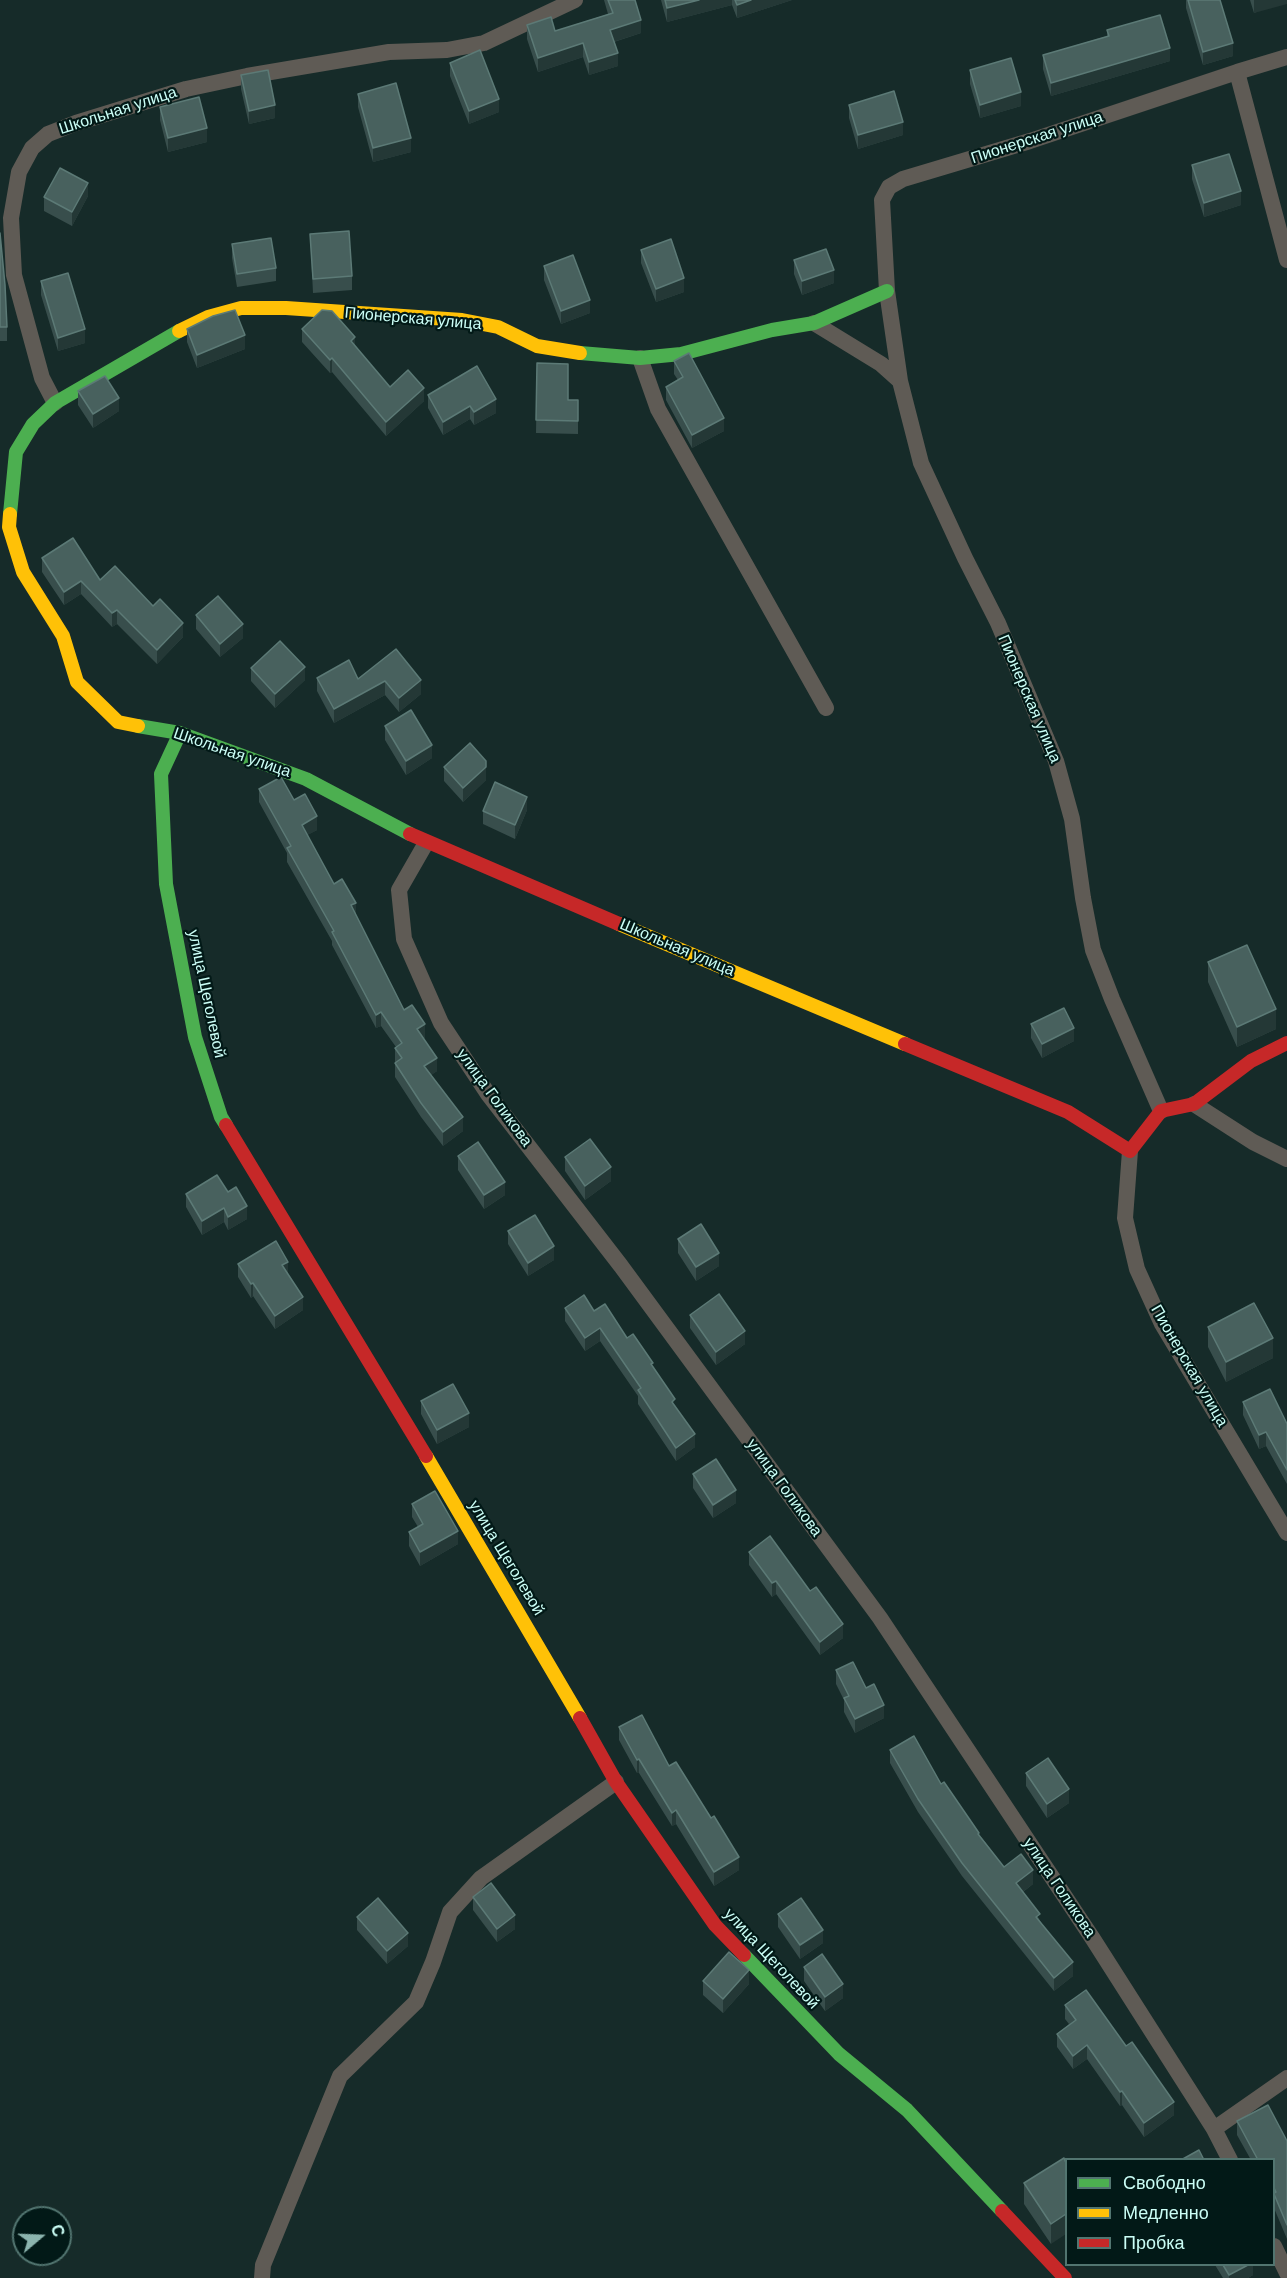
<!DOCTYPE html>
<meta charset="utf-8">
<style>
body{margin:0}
#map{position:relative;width:1287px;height:2278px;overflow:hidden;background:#162b29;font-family:Helvetica,sans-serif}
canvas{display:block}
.legend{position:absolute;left:1065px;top:2158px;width:210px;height:108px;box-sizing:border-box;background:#021917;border:2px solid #527570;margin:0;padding:8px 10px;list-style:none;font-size:18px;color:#cbfef6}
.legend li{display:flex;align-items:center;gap:12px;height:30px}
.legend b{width:30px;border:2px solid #527570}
.north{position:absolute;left:12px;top:2206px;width:60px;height:60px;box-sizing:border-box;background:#021917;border:2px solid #527570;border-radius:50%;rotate:71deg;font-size:16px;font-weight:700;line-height:24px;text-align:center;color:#cbfef6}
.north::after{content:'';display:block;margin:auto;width:21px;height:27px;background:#8cb4ae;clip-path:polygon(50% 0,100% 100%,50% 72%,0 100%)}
</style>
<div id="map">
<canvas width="1287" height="2278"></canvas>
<ul class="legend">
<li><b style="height:8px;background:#4caf50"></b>Свободно</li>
<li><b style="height:8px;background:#ffc107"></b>Медленно</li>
<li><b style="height:8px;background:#c62828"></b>Пробка</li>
</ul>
<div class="north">С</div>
</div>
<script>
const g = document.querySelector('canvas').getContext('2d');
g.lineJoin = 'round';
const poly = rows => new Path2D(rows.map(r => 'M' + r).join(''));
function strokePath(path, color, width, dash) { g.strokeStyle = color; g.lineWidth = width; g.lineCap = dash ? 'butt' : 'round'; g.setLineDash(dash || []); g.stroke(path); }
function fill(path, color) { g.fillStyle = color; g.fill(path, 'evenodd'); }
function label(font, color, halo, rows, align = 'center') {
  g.font = font + ' Helvetica,sans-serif'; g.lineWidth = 4.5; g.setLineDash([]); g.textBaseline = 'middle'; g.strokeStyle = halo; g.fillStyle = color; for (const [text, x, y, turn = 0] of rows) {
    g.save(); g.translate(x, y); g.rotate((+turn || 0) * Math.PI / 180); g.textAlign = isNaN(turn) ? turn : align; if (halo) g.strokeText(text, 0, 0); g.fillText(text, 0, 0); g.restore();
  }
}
strokePath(poly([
 [1237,72,1287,260],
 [814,323,881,364,900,381],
 [640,358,658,409,826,708],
 [55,403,42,378,14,275,11,218,19,172,32,148,48,134,76,123,186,89,247,76,389,52,447,50,484,43,575,0],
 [426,843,399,890,404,939,441,1023,488,1094,621,1266,880,1618,1093,1939,1214,2129,1230,2160],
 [1194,1104,1253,1142,1287,1159],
 [1161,1111,1112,999,1093,950,1083,898,1072,819,1056,761,998,623,965,558,921,463,900,381,887,291,882,200,889,187,903,179,1030,141,1237,72,1287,57],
 [1130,1151,1125,1218,1137,1269,1162,1324,1287,1533],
 [1214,2129,1287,2078],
 [1274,2246,1287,2273],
 [262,2278,263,2265,340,2076,416,2002,433,1962,450,1912,481,1878,616,1782]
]), '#5f5b55', 16);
strokePath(poly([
 [580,353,640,358,681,354,772,330,814,323,887,291],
 [10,514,16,452,33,424,55,403,179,331],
 [138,726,180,733,306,779,410,834],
 [180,733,161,774,166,884,195,1037,221,1117,226,1125],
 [744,1955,839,2054,907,2110,1002,2211]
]), '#4caf50', 14);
strokePath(poly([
 [179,331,208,317,241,308,286,308,462,320,498,327,537,346,580,353],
 [10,514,9,527,23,572,63,636,77,682,118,722,138,726],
 [619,924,905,1044],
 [426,1456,580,1718]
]), '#ffc107', 14);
strokePath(poly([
 [410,834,619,924],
 [905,1044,1068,1112,1130,1151,1161,1111,1194,1104,1251,1061,1287,1043],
 [226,1125,426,1456],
 [580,1718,616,1782,715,1925,744,1955],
 [1002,2211,1065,2278]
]), '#c62828', 14);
fill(poly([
 [604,0,635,0,641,33,614,42,618,66,589,75,583,57,538,72,527,39,527,25,555,31,608,14],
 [661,0,792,0,737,18,732,5,667,22],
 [1186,0,1220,0,1233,56,1203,65,1186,8],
 [1250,0,1287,0,1254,13],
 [1107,30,1170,61,1051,96,1043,69,1043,55,1107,36],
 [450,63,499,112,469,124,450,76],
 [970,70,1021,106,980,118,970,84],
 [241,75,275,118,249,124,241,89],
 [358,94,411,152,373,162,358,107],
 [849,105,903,135,858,149,849,118],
 [160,107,207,142,168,152,160,120],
 [1192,165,1241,205,1204,217,1192,179],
 [88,196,72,226,44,211,44,197],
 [0,233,7,327,7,341,0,341],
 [310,234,352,276,352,290,313,293],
 [232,244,276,268,276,281,237,287,232,258],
 [641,250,684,292,656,302,641,263],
 [794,260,834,283,802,295,794,274],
 [544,266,590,313,561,324,544,280],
 [41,281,85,343,58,351,41,295],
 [187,329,245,349,197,368,187,342],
 [302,329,355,347,390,387,424,401,386,436,332,372,330,373,302,342],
 [674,361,724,431,692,448,666,400,666,387,678,380,674,374],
 [537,363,568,400,578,400,578,434,536,433],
 [78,391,119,411,93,428,78,405],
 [428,395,496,413,474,425,470,419,443,435,428,408],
 [42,558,100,580,153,606,183,637,157,664,117,624,112,627,81,594,64,605,42,572],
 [196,615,243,638,220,657,196,629],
 [396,649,421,694,399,712,385,695,334,723,317,691,317,678,358,679],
 [251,668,305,680,275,708,251,681],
 [385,726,432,758,406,775,385,740],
 [444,767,486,780,463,802,444,781],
 [259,789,294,800,317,830,307,835,334,884,356,915,404,1010,425,1037,424,1038,437,1071,431,1075,463,1131,443,1146,421,1117,395,1077,395,1048,396,1047,381,1026,376,1028,332,945,332,941,287,862,287,853,259,802],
 [527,810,515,839,483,824,483,811],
 [1208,962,1276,1029,1237,1047,1208,982],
 [1031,1024,1074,1041,1042,1058,1031,1038],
 [458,1156,505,1195,484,1209,458,1170],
 [565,1157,611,1181,585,1200,565,1171],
 [228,1192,247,1219,228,1230,224,1222,202,1235,186,1207,186,1194],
 [508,1231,554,1260,528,1276,508,1244],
 [678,1239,719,1266,696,1281,678,1253],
 [238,1264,288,1274,303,1310,275,1329,253,1296,251,1298,238,1277],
 [565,1308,594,1311,627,1338,653,1368,675,1407,695,1447,676,1461,638,1404,638,1396,600,1341,585,1351,565,1321],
 [690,1315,745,1344,716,1365,690,1328],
 [1208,1327,1273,1358,1226,1382,1208,1347],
 [421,1401,469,1427,437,1444,421,1414],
 [1243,1402,1287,1424,1287,1484,1266,1446,1259,1449,1243,1415],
 [693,1474,736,1503,713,1518,693,1488],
 [412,1504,458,1544,420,1566,409,1546,409,1532,418,1527,412,1517],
 [749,1552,810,1591,843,1638,820,1655,776,1594,772,1597,749,1565],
 [836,1670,866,1688,884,1718,855,1733,844,1712,844,1700,836,1684],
 [619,1727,669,1766,711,1818,739,1870,714,1886,676,1824,672,1826,639,1773,637,1773,619,1740],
 [890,1750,941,1784,1004,1867,1033,1884,1023,1892,1073,1976,1054,1991,962,1876,918,1812,890,1763],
 [1026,1773,1069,1803,1047,1818,1026,1786],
 [473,1897,515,1929,497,1942,473,1910],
 [778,1914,823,1943,800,1959,778,1927],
 [357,1917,408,1946,387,1964,357,1930],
 [804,1967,843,1998,825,2011,804,1981],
 [703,1981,749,1984,723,2013,703,1995],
 [1065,2005,1174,2115,1144,2137,1122,2105,1120,2106,1087,2059,1073,2069,1057,2047,1057,2034,1069,2024,1065,2019],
 [1237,2121,1287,2141,1287,2239,1274,2208,1274,2160,1251,2160,1237,2135],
 [1064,2158,1051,2244,1024,2204,1024,2183],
 [1215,2265,1253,2265,1253,2275,1248,2278,1223,2278]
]), '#384e4c');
fill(poly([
 [699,0,732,0,732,5,667,22,667,8],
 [751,0,792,0,737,18,737,5],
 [1254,0,1287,0,1287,4,1254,13],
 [641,20,641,33,610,43,610,30],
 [583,43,583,57,538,72,538,58],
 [1233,43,1233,56,1203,65,1203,52],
 [1170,48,1170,61,1051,96,1051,83],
 [618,53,618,66,589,75,589,62],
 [1021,92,1021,106,980,118,980,105],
 [499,99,499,112,469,124,469,111],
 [275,105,275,118,249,124,249,111],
 [903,122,903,135,858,149,858,135],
 [207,128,207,142,168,152,168,138],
 [411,138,411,152,373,162,373,148],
 [88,183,88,196,72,226,72,212],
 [1241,191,1241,205,1204,217,1204,203],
 [834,270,834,283,802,295,802,281],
 [684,278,684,292,656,302,656,289],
 [590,300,590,313,561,324,561,311],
 [85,329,85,343,58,351,58,338],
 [245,335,245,349,197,368,197,355],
 [355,337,355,351,351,341],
 [332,358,332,372,330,373,330,360],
 [424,388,424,401,386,436,386,422],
 [119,398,119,411,93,428,93,414],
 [496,399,496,413,474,425,474,412],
 [470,406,470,419,443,435,443,422],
 [724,418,724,431,692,448,692,435],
 [81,581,81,594,64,605,64,592],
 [117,610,117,624,112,627,112,613],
 [183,623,183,637,157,664,157,650],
 [243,624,243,638,220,657,220,644],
 [305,667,305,680,275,708,275,694],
 [421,680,421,694,399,712,399,698],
 [385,681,385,695,334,723,334,709],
 [432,745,432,758,406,775,406,761],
 [486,767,486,780,463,802,463,788],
 [527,797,527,810,515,839,515,825],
 [317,816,317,830,302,838,302,825],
 [356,903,356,916,351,905],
 [1276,1009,1276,1029,1237,1047,1237,1027],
 [381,1012,381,1026,376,1028,376,1015],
 [425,1024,425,1037,417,1043,417,1029],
 [1074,1028,1074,1041,1042,1058,1042,1044],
 [437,1058,437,1071,424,1080,424,1066],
 [463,1117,463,1131,443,1146,443,1132],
 [611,1167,611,1181,585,1200,585,1186],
 [505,1182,505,1195,484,1209,484,1195],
 [247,1206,247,1219,228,1230,228,1217],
 [224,1208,224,1222,202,1235,202,1221],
 [554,1246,554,1260,528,1276,528,1263],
 [719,1253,719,1266,696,1281,696,1267],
 [288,1262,288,1275,282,1265],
 [253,1283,253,1296,251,1298,251,1284],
 [303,1297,303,1310,275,1329,275,1316],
 [600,1328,600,1341,585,1351,585,1338],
 [745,1331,745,1344,716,1365,716,1352],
 [1273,1338,1273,1358,1226,1382,1226,1362],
 [469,1413,469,1427,437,1444,437,1430],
 [1266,1432,1266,1446,1259,1449,1259,1435],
 [695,1434,695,1447,676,1461,676,1448],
 [736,1490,736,1503,713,1518,713,1505],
 [458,1531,458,1544,420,1566,420,1552],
 [776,1581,776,1594,772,1597,772,1583],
 [843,1624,843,1638,820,1655,820,1642],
 [884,1705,884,1718,855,1733,855,1719],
 [639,1759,639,1773,637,1773,637,1760],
 [1069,1789,1069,1803,1047,1818,1047,1804],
 [676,1810,676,1824,672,1826,672,1813],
 [739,1857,739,1870,714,1886,714,1872],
 [1033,1870,1033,1884,1016,1897,1016,1883],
 [515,1915,515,1929,497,1942,497,1929],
 [823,1930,823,1943,800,1959,800,1945],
 [408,1933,408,1946,387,1964,387,1951],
 [1073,1962,1073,1976,1054,1991,1054,1978],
 [749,1970,749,1984,723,2013,723,1999],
 [843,1984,843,1998,825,2011,825,1997],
 [1087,2045,1087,2059,1073,2069,1073,2056],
 [1122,2091,1122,2105,1120,2106,1120,2092],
 [1174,2102,1174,2115,1144,2137,1144,2123],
 [1066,2214,1066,2234,1051,2244,1051,2224],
 [1248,2265,1253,2265,1253,2275,1248,2278,1229,2278,1229,2275]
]), '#243836');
const building = poly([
 [608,0,635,0,641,20,610,30,618,53,589,62,583,43,538,58,527,25,551,17,555,31,613,13,608,0],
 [665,0,699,0,667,8,665,0],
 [735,0,751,0,737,5,735,0],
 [1188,0,1220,0,1233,43,1203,52,1188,0],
 [1160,15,1170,48,1051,83,1043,55,1109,36,1107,30,1160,15],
 [480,50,499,99,469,111,450,63,480,50],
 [1011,58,1021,92,980,105,970,70,1011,58],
 [268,70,275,105,249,111,241,75,268,70],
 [396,83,411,138,373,148,358,94,396,83],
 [894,91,903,122,858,135,849,105,894,91],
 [199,97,207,128,168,138,160,107,199,97],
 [1229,154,1241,191,1204,203,1192,165,1229,154],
 [60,168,88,183,72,212,44,197,60,168],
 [349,231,352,276,313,279,310,234,349,231],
 [0,233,5,285,7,327,0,327,0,233],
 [271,238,276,268,237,274,232,244,271,238],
 [671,239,684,278,656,289,641,250,671,239],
 [826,249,834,270,802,281,794,260,826,249],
 [573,255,590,300,561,311,544,266,573,255],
 [68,273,85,329,58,338,41,281,68,273],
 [235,310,245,335,197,355,187,329,213,316,235,310],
 [322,310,332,311,355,337,351,341,390,387,408,370,424,388,386,422,332,358,330,360,302,329,322,310],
 [689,353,724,418,692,435,666,387,683,377,674,361,689,353],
 [537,363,568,364,568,400,578,400,578,421,536,420,537,363],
 [477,366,496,399,474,412,470,406,443,422,428,395,477,366],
 [105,376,119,398,93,414,78,391,105,376],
 [73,538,100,580,115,566,153,606,160,599,183,623,157,650,117,610,112,613,81,581,64,592,42,558,73,538],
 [218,596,243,624,220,644,196,615,218,596],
 [280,641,305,667,275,694,251,668,280,641],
 [396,649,421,680,399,698,385,681,334,709,317,678,349,660,358,679,396,649],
 [411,710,432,745,406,761,385,726,411,710],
 [470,743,486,761,486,767,463,788,444,767,470,743],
 [281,777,294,800,305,794,317,816,302,825,334,884,342,879,356,903,351,905,404,1010,412,1005,425,1024,417,1029,437,1058,424,1066,463,1117,443,1132,421,1103,395,1063,402,1058,395,1048,402,1043,381,1012,376,1015,332,932,334,931,287,848,291,846,259,789,281,777],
 [495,782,527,797,515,825,483,811,495,782],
 [1247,945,1276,1009,1237,1027,1208,962,1247,945],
 [1064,1008,1074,1028,1042,1044,1031,1024,1064,1008],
 [590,1139,611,1167,585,1186,565,1157,590,1139],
 [478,1142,505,1182,484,1195,458,1156,478,1142],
 [217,1175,228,1192,236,1187,247,1206,228,1217,224,1208,202,1221,186,1194,217,1175],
 [535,1215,554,1246,528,1263,508,1231,535,1215],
 [701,1224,719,1253,696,1267,678,1239,701,1224],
 [276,1241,288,1262,282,1265,303,1297,275,1316,253,1283,251,1284,238,1264,276,1241],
 [719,1294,745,1331,716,1352,690,1315,719,1294],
 [584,1295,594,1311,605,1304,627,1338,633,1334,653,1363,651,1364,675,1399,672,1402,695,1434,676,1448,638,1390,641,1388,600,1328,585,1338,565,1308,584,1295],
 [1254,1303,1273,1338,1226,1362,1208,1327,1254,1303],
 [453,1384,469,1413,437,1430,421,1401,453,1384],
 [1270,1389,1287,1424,1287,1470,1266,1432,1259,1435,1243,1402,1270,1389],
 [716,1459,736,1490,713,1505,693,1474,716,1459],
 [435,1491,458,1531,420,1552,409,1532,423,1524,412,1504,435,1491],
 [770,1536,810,1591,816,1587,843,1624,820,1642,776,1581,772,1583,749,1552,770,1536],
 [853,1662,866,1688,874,1684,884,1705,855,1719,844,1698,849,1696,836,1670,853,1662],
 [642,1715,669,1766,676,1762,711,1818,714,1816,739,1857,714,1872,676,1810,672,1813,639,1759,637,1760,619,1727,642,1715],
 [914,1736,941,1784,944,1782,979,1833,978,1834,1004,1867,1021,1854,1033,1870,1016,1883,1040,1914,1036,1917,1073,1962,1054,1978,962,1863,918,1799,890,1750,914,1736],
 [1048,1758,1069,1789,1047,1804,1026,1773,1048,1758],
 [491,1883,515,1915,497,1929,473,1897,491,1883],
 [378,1898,408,1933,387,1951,357,1917,378,1898],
 [801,1898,823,1930,800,1945,778,1914,801,1898],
 [729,1952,749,1970,723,1999,703,1981,729,1952],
 [822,1954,843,1984,825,1997,804,1967,822,1954],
 [1086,1990,1126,2046,1132,2042,1174,2102,1144,2123,1122,2091,1120,2092,1087,2045,1073,2056,1057,2034,1076,2020,1065,2005,1086,1990],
 [1268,2105,1287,2141,1287,2225,1274,2194,1274,2193,1276,2192,1274,2188,1274,2160,1258,2160,1237,2121,1268,2105],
 [1199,2150,1204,2160,1181,2160,1199,2150],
 [1064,2158,1066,2163,1066,2214,1051,2224,1024,2183,1064,2158],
 [1223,2265,1248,2265,1229,2275,1223,2265]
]);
fill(building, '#48615e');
strokePath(building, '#5c7a76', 1.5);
label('16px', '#cbfef6', '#021917', [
 ["Школьная улица",118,111,-18],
 ["Пионерская улица",1037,138,-18],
 ["Пионерская улица",413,319,5],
 ["Пионерская улица",1029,699,67],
 ["Школьная улица",232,753,19],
 ["Школьная улица",677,948,23],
 ["улица Щеголевой",206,994,78],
 ["улица Голикова",494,1098,54],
 ["Пионерская улица",1189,1366,60],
 ["улица Голикова",784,1488,54],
 ["улица Щеголевой",506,1558,59],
 ["улица Голикова",1059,1888,56],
 ["улица Щеголевой",771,1959,47]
]);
</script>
